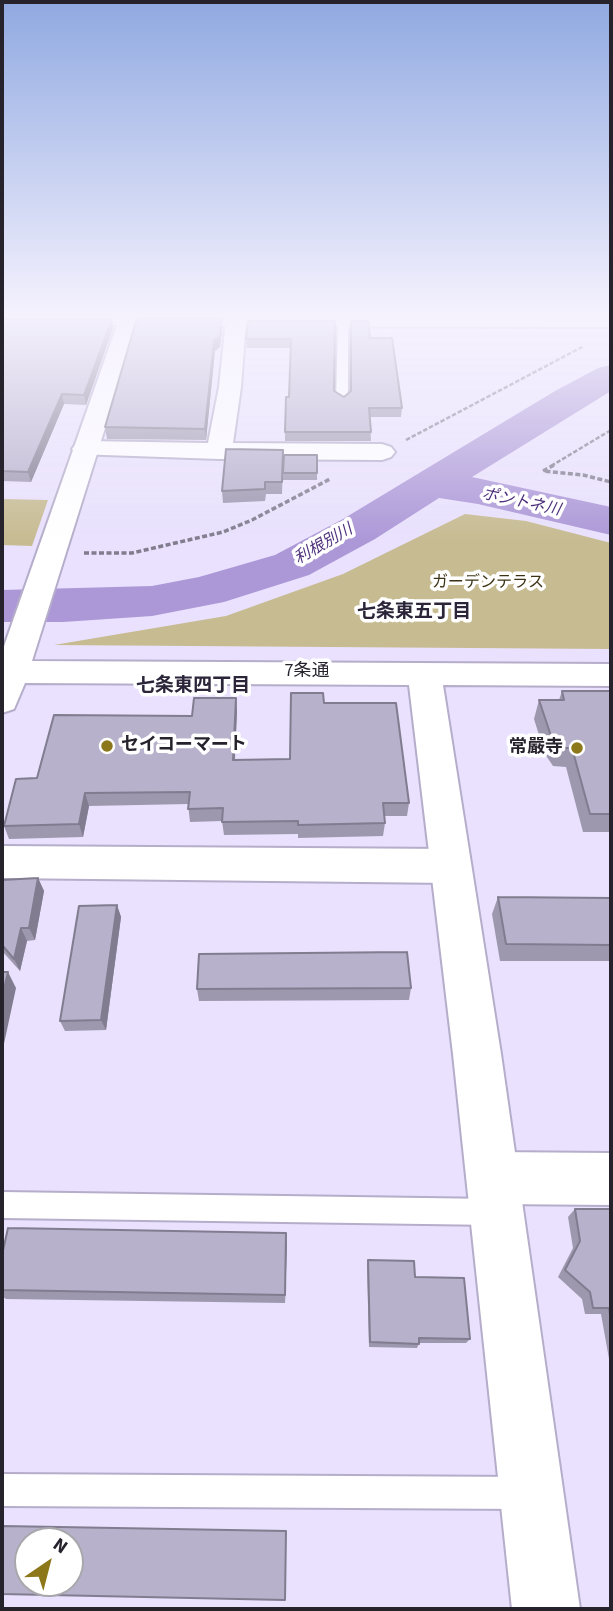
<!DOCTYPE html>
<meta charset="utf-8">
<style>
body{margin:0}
#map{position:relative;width:613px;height:1611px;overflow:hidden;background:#e9e1fd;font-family:"Source Sans 3",sans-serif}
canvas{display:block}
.frame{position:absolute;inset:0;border:4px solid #26232d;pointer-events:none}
.north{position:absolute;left:14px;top:1527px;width:70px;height:70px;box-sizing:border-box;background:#fff;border:2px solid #a8a7ab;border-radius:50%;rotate:35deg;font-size:19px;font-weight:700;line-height:28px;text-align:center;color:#26232d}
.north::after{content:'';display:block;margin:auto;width:24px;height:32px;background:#8c771b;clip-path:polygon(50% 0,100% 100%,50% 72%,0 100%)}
</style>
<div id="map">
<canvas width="613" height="1611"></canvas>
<div class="frame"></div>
<div class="north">N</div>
</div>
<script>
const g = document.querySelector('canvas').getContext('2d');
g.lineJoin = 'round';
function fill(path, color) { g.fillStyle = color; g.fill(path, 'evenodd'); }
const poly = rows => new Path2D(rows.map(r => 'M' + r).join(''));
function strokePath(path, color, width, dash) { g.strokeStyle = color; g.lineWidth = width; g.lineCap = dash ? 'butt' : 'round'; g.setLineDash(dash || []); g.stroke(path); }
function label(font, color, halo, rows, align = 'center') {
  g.font = font + ' "Source Sans 3","Noto Sans JP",sans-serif'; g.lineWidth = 7; g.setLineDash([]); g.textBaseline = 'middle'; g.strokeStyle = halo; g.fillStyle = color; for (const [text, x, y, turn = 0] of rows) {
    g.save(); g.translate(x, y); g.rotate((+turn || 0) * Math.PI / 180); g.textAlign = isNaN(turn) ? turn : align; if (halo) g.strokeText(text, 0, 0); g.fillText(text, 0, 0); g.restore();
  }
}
fill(poly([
 [2,499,48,500,32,546,2,545],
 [465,514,526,521,611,543,611,649,54,645,226,616,343,574]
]), '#c6bb91');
fill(poly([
 [611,365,611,391,472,477,611,507,611,535,478,504,439,498,375,539,309,575,224,602,152,616,63,622,2,622,2,590,152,586,199,577,275,555,343,519,555,391,598,368,611,365]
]), '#ac98d7');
const lane = poly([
 [343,317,348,320,348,400,342,404,336,400,338,320,343,317],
 [2,1192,494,1199,503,1203,507,1212,503,1221,494,1225,2,1218,2,1192],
 [2,1474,526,1477,537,1482,542,1493,537,1504,526,1509,2,1506,2,1474]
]);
const street = poly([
 [229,316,243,316,246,320,241,387,233,443,382,444,391,447,395,452,391,457,382,460,219,459,76,454,72,449,76,444,85,441,208,443,219,387,226,320,229,316],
 [2,846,451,849,465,854,471,866,465,878,451,883,2,878,2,846],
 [493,1152,611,1153,611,1205,493,1204,474,1197,467,1178,474,1159,493,1152]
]);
const secondary = poly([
 [2,316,611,316,611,327,137,326,32,661,611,664,611,686,443,685,501,1054,580,1609,512,1609,453,1054,409,685,25,683,14,709,2,713,2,652,117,325,2,325,2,316]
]);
strokePath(lane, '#b5adc9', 4);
strokePath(street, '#b5adc9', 4);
strokePath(secondary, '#b5adc9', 4);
strokePath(poly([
 [406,440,584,346],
 [551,466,611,430]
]), '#817c8e', 2.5, [4.5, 2]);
strokePath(poly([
 [554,465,543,471,583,475,611,482],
 [84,553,132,553,223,532,252,520,330,479]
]), '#817c8e', 3.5, [5, 2.5]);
fill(lane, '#fff');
fill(street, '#fff');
fill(secondary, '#fff');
fill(poly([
 [222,318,222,329,220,347,215,351,206,440,107,439,105,427],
 [2,319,113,328,86,405,64,404,31,482,2,481],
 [335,321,334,391,344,397,351,392,370,338,402,408,401,417,370,417,371,441,285,441,285,432,289,397,291,348,247,348,246,339],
 [284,455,317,455,317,480,283,480],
 [283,462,282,494,266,494,265,501,223,503,222,491],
 [562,691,611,691,611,832,583,832,566,767,553,766,545,754,534,719,539,700,559,700],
 [236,698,237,711,235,760,290,759,324,703,409,803,407,816,384,816,385,823,383,836,298,838,298,834,224,835,222,821,190,822,188,804,89,806,83,837,9,839,4,826,37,778],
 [38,878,44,891,35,940,27,941,20,971,2,951,2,880],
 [498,897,611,898,611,961,500,961,492,914],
 [117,905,121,917,106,1030,65,1031,60,1021],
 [411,988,409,1000,199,1001,197,989],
 [575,1209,611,1209,611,1370,601,1314,585,1314,582,1299,558,1277,573,1248,568,1217],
 [286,1233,285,1303,6,1299,2,1296,2,1255],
 [368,1260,415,1277,470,1339,466,1343,419,1343,417,1348,369,1347,367,1266]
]), '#9e98af');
fill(poly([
 [222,318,222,329,220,347,215,351,206,440,205,429,214,340],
 [112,319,113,328,86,405,84,395],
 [62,394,64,404,31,482,28,472],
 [236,698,237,711,234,773,233,760],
 [85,793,89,806,83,837,79,824],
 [38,878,44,891,35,940,29,928],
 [117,905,121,917,106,1030,101,1020],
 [21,928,27,941,20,971,14,959],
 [8,972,16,988,2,1053,2,997],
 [286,1233,287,1244,285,1303,285,1295],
 [286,1531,286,1597,285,1600]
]), '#817c8f');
const building = poly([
 [137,318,222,318,220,337,214,340,205,429,105,427,137,318],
 [2,319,112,319,84,395,62,394,28,472,2,471,2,319],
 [248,321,335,321,334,391,344,397,351,391,351,321,368,321,370,338,392,338,402,408,369,408,371,432,285,432,286,397,289,397,291,339,246,339,248,321],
 [226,449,283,450,282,482,265,482,265,489,222,491,226,449],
 [284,455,317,455,317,473,283,473,284,455],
 [562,691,611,691,611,814,590,814,572,748,559,748,551,736,539,700,564,700,562,691],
 [291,693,323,693,324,703,396,703,409,803,383,803,385,823,298,825,298,821,222,822,223,808,188,809,190,792,85,793,79,824,4,826,16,779,37,778,54,715,192,716,194,698,236,698,233,760,290,759,291,693],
 [38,878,29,928,21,928,14,959,2,945,2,880,38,878],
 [498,897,611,898,611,945,506,944,498,897],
 [117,905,101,1020,60,1021,79,906,117,905],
 [407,952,411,988,197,989,199,954,407,952],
 [2,972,8,972,2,997,2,972],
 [575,1209,611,1209,611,1321,609,1308,593,1308,590,1292,565,1270,580,1241,575,1209],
 [8,1228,286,1233,285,1295,2,1290,2,1255,8,1228],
 [368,1260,414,1261,415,1277,464,1278,470,1339,419,1338,419,1344,370,1342,368,1260],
 [2,1526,286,1531,285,1600,2,1594,2,1526],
 [28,1541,70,1541,70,1583,28,1583,28,1541]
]);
fill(building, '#b8b1cc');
strokePath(building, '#817c8f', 2);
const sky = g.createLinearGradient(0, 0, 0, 541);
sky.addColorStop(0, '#90a9e1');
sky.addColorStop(0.58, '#f5f2fe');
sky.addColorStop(1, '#f5f2fe00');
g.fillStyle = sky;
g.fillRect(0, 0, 613, 541);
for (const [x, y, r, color] of [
 [107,746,7,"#8c771b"],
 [577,748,7,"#8c771b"]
]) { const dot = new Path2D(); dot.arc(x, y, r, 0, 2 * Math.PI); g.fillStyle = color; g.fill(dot); strokePath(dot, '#fff', 2.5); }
label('italic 16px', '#4d307b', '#fff', [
 ["ポントネ川",521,503,12],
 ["利根別川",324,545,-30]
]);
label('16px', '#3b3314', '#fff', [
 ["ガーデンテラス",488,583]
]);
label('18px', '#26232d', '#fff', [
 ["7条通",307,672]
]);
label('bold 18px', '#26232d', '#fff', [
 ["セイコーマート",121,746],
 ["常嚴寺",563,748,"right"]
], 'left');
label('bold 19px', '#2c253a', '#fff', [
 ["七条東五丁目",414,613],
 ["七条東四丁目",193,687]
]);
</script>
